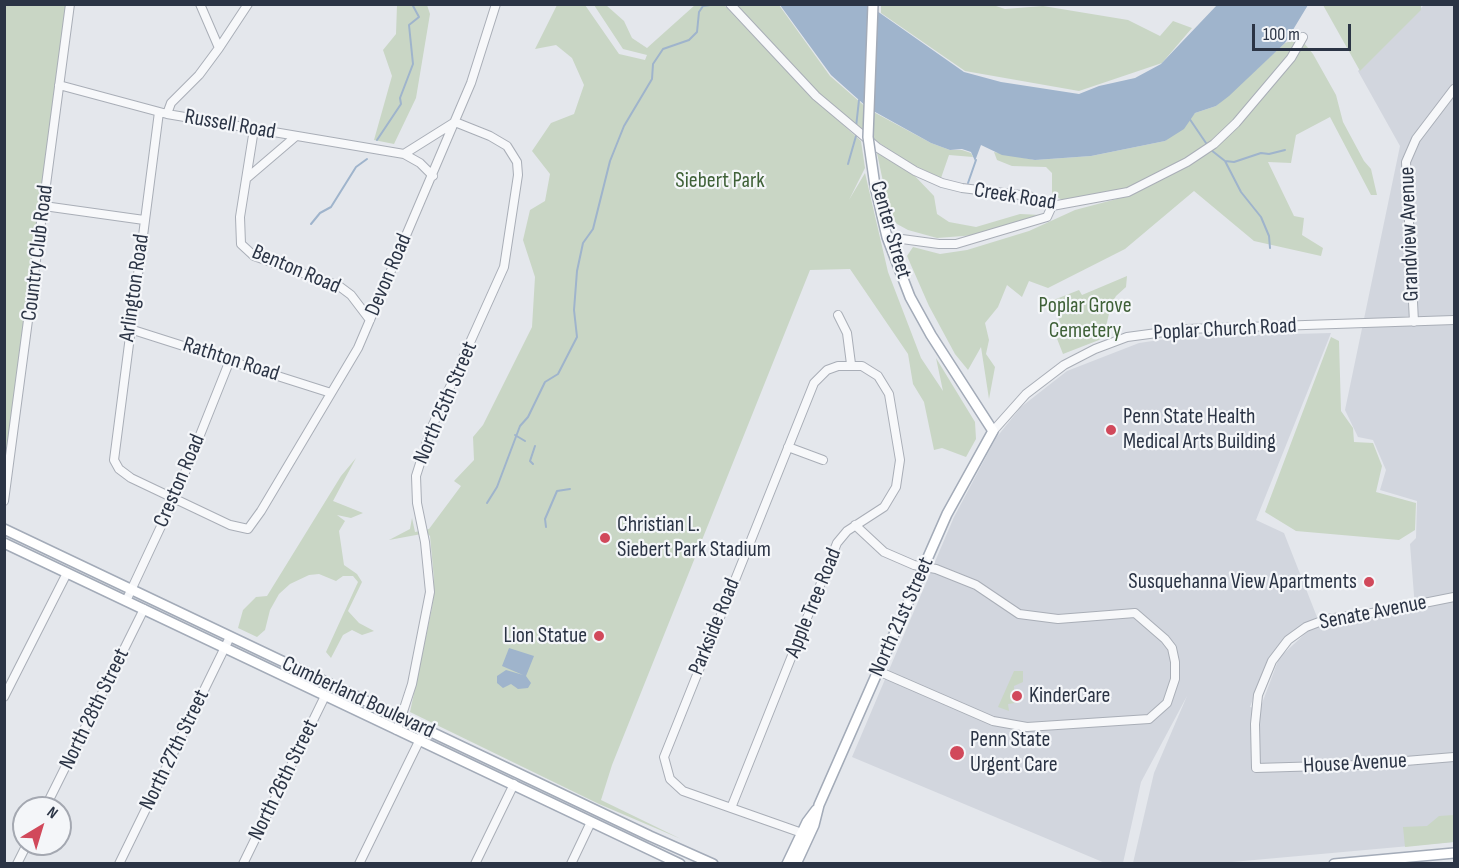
<!DOCTYPE html>
<style>
body{margin:0}
#map{position:relative;width:1459px;height:868px;overflow:hidden;background:#e4e7ec;font-family:"Sofia Sans Condensed",sans-serif}
canvas{display:block}
.frame{position:absolute;inset:0;border:6px solid #2b3445;pointer-events:none}
.north{position:absolute;left:12px;top:796px;width:60px;height:60px;box-sizing:border-box;background:#f4f6f9;border:2px solid #a4a8b1;border-radius:50%;rotate:38deg;font-size:16px;font-weight:700;line-height:24px;text-align:center;color:#2b3445}
.north::after{content:'';display:block;margin:auto;width:21px;height:27px;background:#d1495b;clip-path:polygon(50% 0,100% 100%,50% 72%,0 100%)}
.scale{position:absolute;left:1252px;top:24px;width:99px;height:27px;box-sizing:border-box;border:3px solid #2b3445;border-top:0;padding-left:8px;font-size:18px;line-height:21px;white-space:nowrap;color:#2b3445;-webkit-text-stroke:4px #f4f6f9;paint-order:stroke}
</style>
<div id="map">
<canvas width="1459" height="868"></canvas>
<div class="frame"></div>
<div class="north">N</div>
<div class="scale">100 m</div>
</div>
<script>
const g = document.querySelector('canvas').getContext('2d');
g.lineJoin = 'round';
function fill(path, color) { g.fillStyle = color; g.fill(path, 'evenodd'); }
const poly = rows => new Path2D(rows.map(r => 'M' + r).join(''));
function strokePath(path, color, width, dash) { g.strokeStyle = color; g.lineWidth = width; g.lineCap = dash ? 'butt' : 'round'; g.setLineDash(dash || []); g.stroke(path); }
function label(font, color, halo, rows, align = 'center') {
  g.font = font + ' "Sofia Sans Condensed",sans-serif'; g.lineWidth = 4.5; g.setLineDash([]); g.textBaseline = 'middle'; g.strokeStyle = halo; g.fillStyle = color; for (const [text, x, y, turn = 0] of rows) {
    g.save(); g.translate(x, y); g.rotate((+turn || 0) * Math.PI / 180); g.textAlign = isNaN(turn) ? turn : align; if (halo) g.strokeText(text, 0, 0); g.fillText(text, 0, 0); g.restore();
  }
}
fill(poly([
 [1424,5,1454,5,1454,842,1221,863,1133,863,1154,773,1187,696,1141,782,1123,863,1105,863,852,757,954,517,996,438,1021,407,1067,371,1139,343,1180,337,1331,333,1256,520,1284,533,1317,617,1290,633,1276,648,1263,671,1250,707,1260,709,1279,658,1309,630,1335,621,1415,608,1410,544,1416,538,1417,501,1380,490,1386,470,1373,440,1358,437,1345,410,1400,146,1358,71]
]), '#d2d6de');
fill(poly([
 [881,4,990,4,1005,9,1043,6,1128,20,1160,36,1173,21,1192,28,1162,63,1079,91,965,71,881,13],
 [4,5,69,5,5,468,4,468],
 [397,5,427,5,430,14,416,98,394,144,374,140,392,76,383,50,396,34],
 [557,5,585,5,619,54,645,60,647,55,623,49,594,5,606,5,624,21,632,38,647,48,695,5,724,5,812,97,861,141,865,168,849,200,865,173,888,272,921,358,943,391,936,358,975,422,976,439,966,457,942,448,934,450,924,402,913,384,908,354,850,269,810,270,612,765,601,800,681,839,599,804,410,712,432,608,434,579,430,536,427,533,389,540,410,529,412,518,415,532,429,529,461,486,454,481,474,460,473,437,483,425,532,327,535,277,523,240,530,210,545,201,550,174,532,151,551,123,574,114,584,85,572,58,556,45,535,49],
 [734,5,779,5,830,76,868,109,931,143,950,150,962,150,971,153,973,157,949,155,941,178,909,163,856,127,821,95],
 [1323,5,1421,5,1421,10,1360,71],
 [1291,41,1304,43,1313,54,1336,95,1343,122,1364,161,1371,169,1377,195,1371,195,1330,117,1296,135,1291,163,1268,162,1294,216,1304,218,1302,235,1323,248,1321,256,1254,241,1194,191,1125,249,1048,288,1029,281,1022,297,1007,285,998,307,985,323,989,340,986,354,995,367,989,399,981,347,968,370,955,354,929,306,907,256,913,247,940,254,967,250,1029,231,1075,210,1128,196,1127,190,1078,200,1062,200,1052,194,1052,173,1046,167,1012,166,997,160,994,152,1035,160,1091,156,1165,141,1195,113,1216,106,1285,43],
 [877,153,912,173,934,196,937,214,949,222,976,227,1020,214,1041,215,976,235,937,238,908,230,897,224,890,215],
 [1127,276,1126,287,1116,296,1111,305,1104,335,1099,340,1063,354,1054,331,1062,327,1051,301,1079,290,1082,295],
 [1331,337,1339,341,1341,411,1353,428,1354,442,1373,443,1382,466,1376,492,1416,503,1415,530,1399,540,1296,531,1265,512],
 [356,458,333,501,363,513,351,518,337,515,345,521,339,531,344,565,357,574,362,582,348,611,359,623,374,631,362,635,352,630,343,635,331,658,326,652,358,582,353,576,343,576,336,581,319,574,309,575,290,584,279,594,270,610,265,630,257,637,238,628,243,610,256,597,267,596,341,476],
 [1014,671,1023,671,1023,682,1014,686,1015,703,1008,704,1009,711,998,707],
 [1454,815,1454,842,1405,847,1403,827,1427,826,1439,816]
]), '#c9d6c5');
fill(poly([
 [867,4,964,72,1001,82,1079,94,1099,86,1135,78,1161,64,1217,5,1308,5,1285,43,1229,96,1216,106,1195,113,1184,129,1165,141,1091,156,1035,160,1002,155,981,145,975,161,971,152,962,149,950,150,931,143,868,108,831,75,780,5],
 [509,648,534,656,526,676,531,683,528,688,518,689,511,684,503,688,497,683,497,676,506,670,523,675,502,666]
]), '#9fb4cc');
strokePath(poly([
 [1189,118,1208,146],
 [856,127,859,100],
 [377,140,401,104,400,98,413,64,409,25,419,17,412,4],
 [1211,150,1225,161,1241,192,1261,217,1269,236,1270,248],
 [1225,161,1234,162,1261,153,1269,154,1285,150],
 [848,164,856,136],
 [968,183,976,160],
 [311,224,320,213,331,207,356,167,367,159],
 [515,435,525,441],
 [533,464,530,461,535,446],
 [487,503,497,487,520,426,528,417,545,382,558,374,577,337,574,310,577,271,583,243,593,229,610,161,624,126,652,79,653,64,663,49,689,40,697,32,699,12,703,6,717,4],
 [546,527,545,519,557,491,570,489]
]), '#9fb4cc', 2);
const minor = poly([
 [730,4,816,96,878,148,915,171,942,183,962,188,1029,196,1052,206,1128,192,1187,162,1214,144,1236,123,1291,58,1303,37],
 [219,48,248,4],
 [59,85,167,114,404,154,420,163,433,176],
 [159,112,114,460,119,469,131,478,230,525,248,529,261,511,358,348,471,83,496,4],
 [167,114,171,103,199,75,219,48,200,4],
 [254,129,240,217,241,244,254,256,339,286,351,295,370,320],
 [247,178,295,137],
 [44,206,144,220],
 [887,237,939,244,956,244,1047,217,1052,206],
 [838,315,847,333,851,364],
 [1414,322,1406,162,1416,139,1454,89],
 [130,329,331,393],
 [993,431,1026,394,1064,365,1095,349,1127,337,1187,329,1454,320],
 [788,447,823,460],
 [4,501,70,4],
 [855,525,884,552,914,565,936,569,976,585,1019,614,1058,619,1135,613,1165,639,1172,648,1175,662,1175,679,1167,703,1149,719,1027,727,993,721,878,671],
 [1454,597,1379,612,1327,619,1306,627,1288,640,1272,661,1258,695,1255,724,1256,768,1357,765,1454,757],
 [126,601,178,490,230,360],
 [4,697,67,573],
 [397,730,412,684,430,592,425,542,417,503,416,476,431,429,504,267,518,175,517,162,507,146,490,136,455,122,404,154],
 [45,808,144,609],
 [731,808,837,543,847,531,884,507,896,487,900,460,889,394,878,376,862,366,838,366,827,370,814,383,664,757,670,779,683,791,731,808,802,833],
 [17,864,27,844],
 [119,864,230,637],
 [243,864,325,696],
 [359,864,425,729],
 [475,864,514,784],
 [571,864,591,822]
]);
const major = poly([
 [4,529,650,836,713,864],
 [4,543,680,864],
 [787,864,807,822,816,810],
 [796,864,814,825,819,805,947,514,993,431,931,335,910,297,887,237,875,186],
 [1334,864,1454,853]
]);
strokePath(minor, '#a9aeb7', 10);
strokePath(major, '#a3abb8', 12);
strokePath(minor, '#f7f8fa', 8);
strokePath(major, '#fff', 9);
const majorBridge = poly([
 [873,4,868,137,875,186]
]);
strokePath(majorBridge, '#a3abb8', 12, []);
strokePath(majorBridge, '#fff', 9);
for (const [x, y, r, color] of [
 [1111,430,6,"#d1495b"],
 [605,538,6,"#d1495b"],
 [1369,582,6,"#d1495b"],
 [599,636,6,"#d1495b"],
 [1017,696,6,"#d1495b"],
 [957,753,8,"#d1495b"]
]) { const dot = new Path2D(); dot.arc(x, y, r, 0, 2 * Math.PI); g.fillStyle = color; g.fill(dot); strokePath(dot, '#f4f6f9', 2); }
label('22px', '#2b3445', '#f4f6f9', [
 ["Russell Road",230,125,10],
 ["Creek Road",1015,197,9],
 ["Center Street",890,230,74],
 ["Grandview Avenue",1410,234,-92],
 ["Country Club Road",38,253,-83],
 ["Benton Road",296,270,23],
 ["Devon Road",389,275,-67],
 ["Arlington Road",135,288,-82],
 ["Poplar Church Road",1225,330,-3],
 ["Rathton Road",231,360,18],
 ["North 25th Street",446,403,-67],
 ["Creston Road",180,481,-67],
 ["Apple Tree Road",814,603,-68],
 ["Senate Avenue",1373,613,-11],
 ["North 21st Street",902,617,-66],
 ["Parkside Road",715,627,-68],
 ["Cumberland Boulevard",358,698,25],
 ["North 28th Street",95,709,-64],
 ["North 27th Street",175,750,-64],
 ["House Avenue",1355,764,-3],
 ["North 26th Street",284,780,-64]
]);
label('22px', '#3f6138', '#f4f6f9', [
 ["Siebert Park",720,181],
 ["Poplar Grove",1085,306],
 ["Cemetery",1085,331]
]);
label('22px', '#2b3445', '#f4f6f9', [
 ["Penn State Health",1123,417],
 ["Medical Arts Building",1123,442],
 ["Christian L.",617,525],
 ["Siebert Park Stadium",617,550],
 ["Susquehanna View Apartments",1357,582,"right"],
 ["Lion Statue",587,636,"right"],
 ["KinderCare",1029,696],
 ["Penn State",970,740],
 ["Urgent Care",970,765]
], 'left');
</script>
